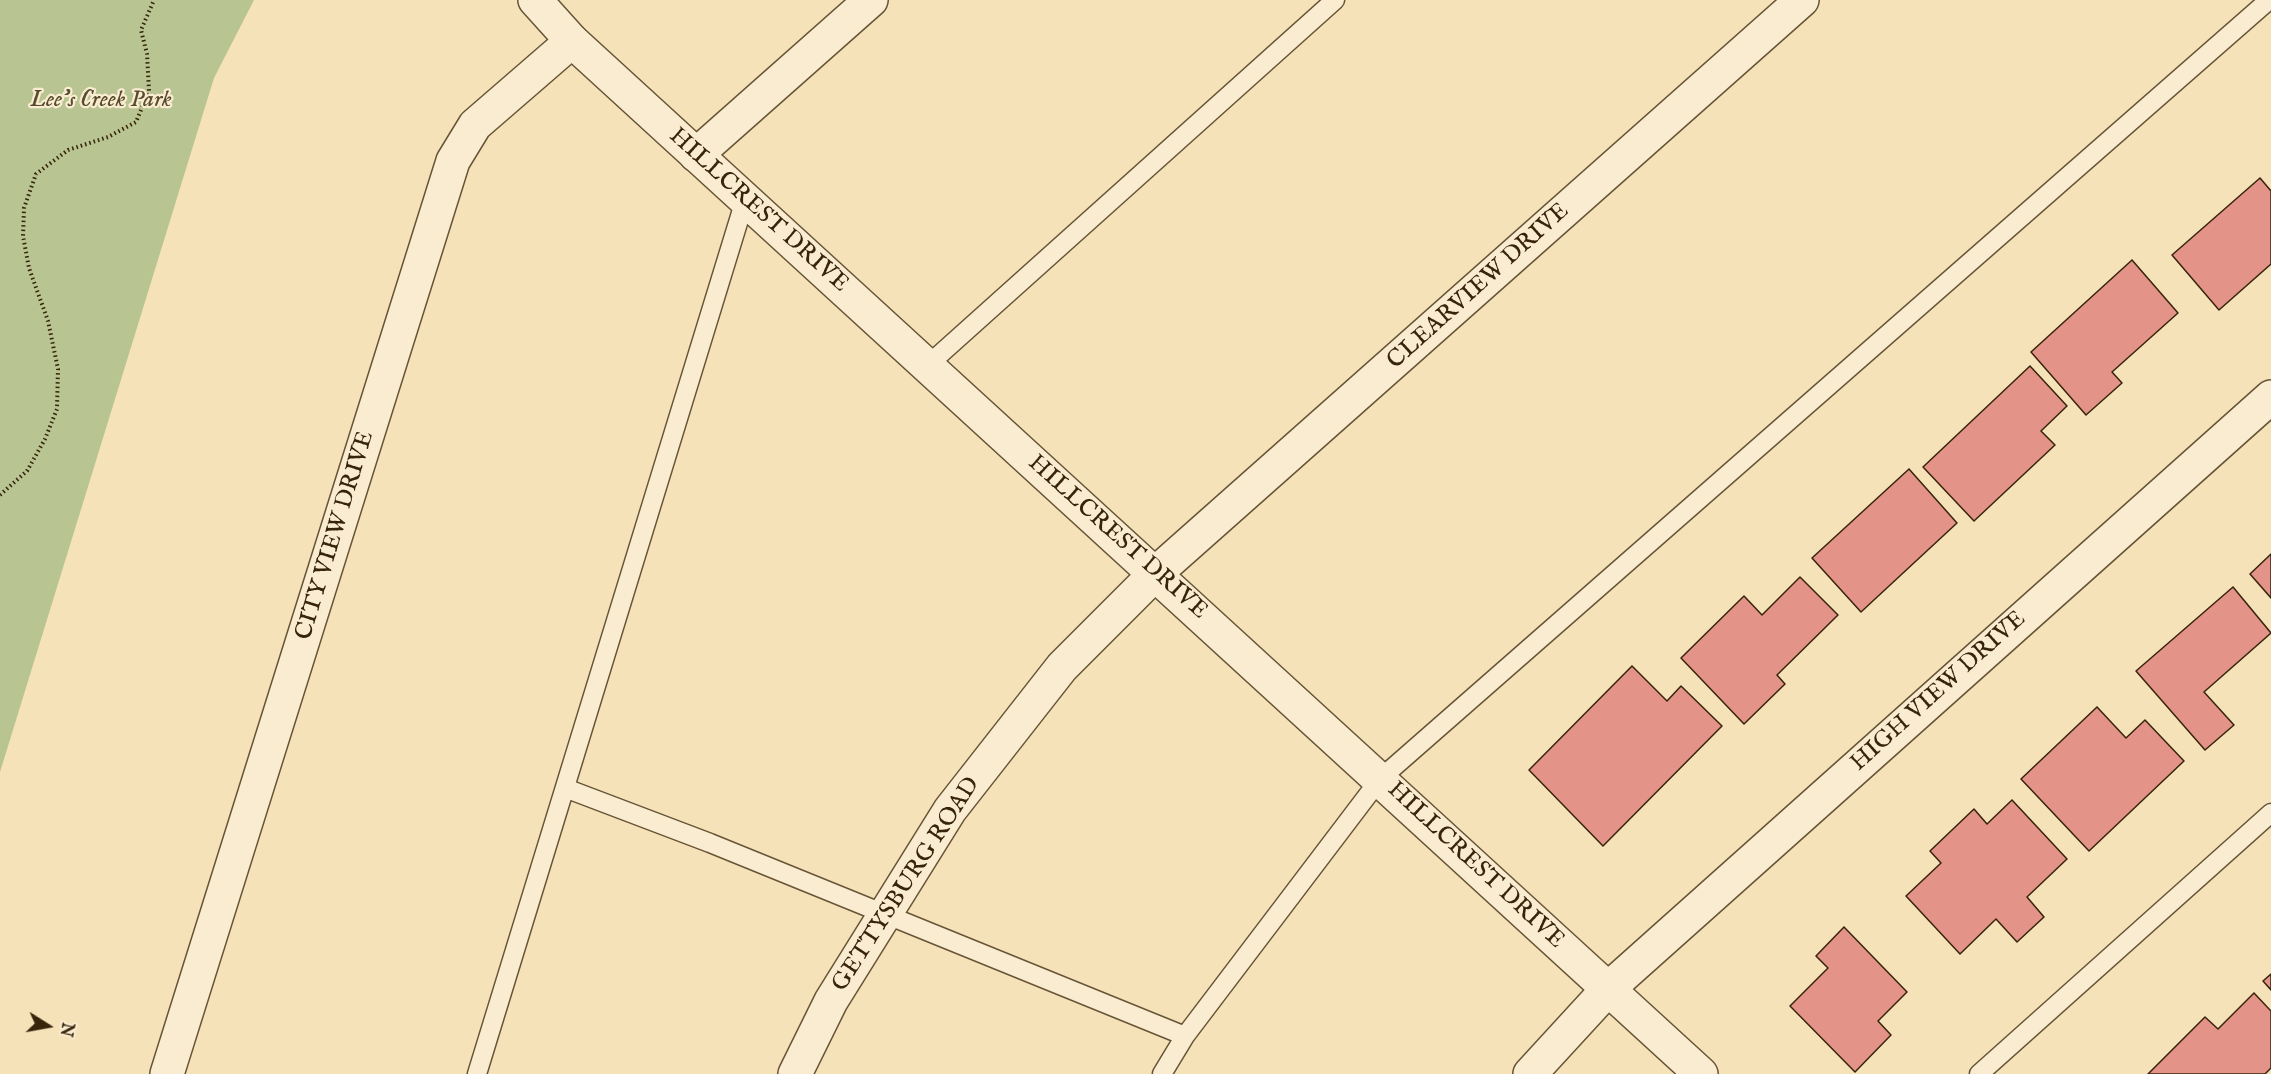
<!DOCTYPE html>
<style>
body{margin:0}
#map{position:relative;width:2271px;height:1074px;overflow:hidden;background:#f6e2b8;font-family:"IM FELL English",serif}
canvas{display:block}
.north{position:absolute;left:18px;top:996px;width:60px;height:60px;-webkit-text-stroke:4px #f9ecd1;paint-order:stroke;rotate:101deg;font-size:16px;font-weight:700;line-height:24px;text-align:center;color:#37240b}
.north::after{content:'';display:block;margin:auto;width:21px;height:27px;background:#37240b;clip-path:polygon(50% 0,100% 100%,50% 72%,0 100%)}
</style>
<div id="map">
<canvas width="2271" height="1074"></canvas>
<div class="north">N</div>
</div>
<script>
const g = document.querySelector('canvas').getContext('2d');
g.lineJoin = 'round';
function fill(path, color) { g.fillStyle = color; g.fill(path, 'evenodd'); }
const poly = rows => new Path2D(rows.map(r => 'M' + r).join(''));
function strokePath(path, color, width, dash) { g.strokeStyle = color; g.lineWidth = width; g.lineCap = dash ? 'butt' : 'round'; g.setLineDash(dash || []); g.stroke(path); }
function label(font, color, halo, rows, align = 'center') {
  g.font = font + ' "IM FELL English",serif'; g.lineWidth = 4.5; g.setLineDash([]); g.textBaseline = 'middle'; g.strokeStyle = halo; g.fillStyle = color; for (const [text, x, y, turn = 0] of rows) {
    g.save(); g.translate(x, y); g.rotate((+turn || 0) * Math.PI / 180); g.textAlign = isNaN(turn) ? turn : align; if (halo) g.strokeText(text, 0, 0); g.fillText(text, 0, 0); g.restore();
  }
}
fill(poly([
 [0,0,254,0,214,78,0,772]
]), '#b8c492');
const building = poly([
 [2260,178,2271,191,2271,264,2219,310,2172,255,2260,178],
 [2132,260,2178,313,2112,372,2122,383,2086,415,2031,352,2132,260],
 [2030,366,2067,406,2041,431,2055,445,1974,521,1923,467,2030,366],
 [1909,469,1957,523,1861,612,1812,558,1909,469],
 [2271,554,2271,598,2250,574,2271,554],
 [1800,577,1838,615,1777,675,1785,684,1744,724,1681,658,1744,596,1762,615,1800,577],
 [2233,587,2271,633,2204,692,2234,725,2205,750,2136,671,2233,587],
 [1632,666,1667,701,1681,686,1722,726,1603,846,1529,770,1632,666],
 [2097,707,2126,738,2145,720,2184,761,2089,851,2021,779,2097,707],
 [2012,800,2067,859,2027,897,2044,917,2017,942,1996,919,1960,954,1906,896,1941,863,1930,851,1974,809,1987,824,2012,800],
 [1844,927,1907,992,1878,1021,1891,1035,1855,1072,1790,1006,1828,968,1816,956,1844,927],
 [2271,974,2271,990,2263,981,2271,974],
 [2254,993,2271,1011,2271,1068,2265,1074,2148,1074,2205,1017,2218,1029,2254,993]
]);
fill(building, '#e39387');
strokePath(building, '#37240b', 1.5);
const service = poly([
 [928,365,1335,0],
 [565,788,710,843,1185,1036],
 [477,1074,745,200],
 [1162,1074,1185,1036,1380,779,2269,0],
 [1979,1074,2271,813]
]);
const minor = poly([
 [696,155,871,0],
 [167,1074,453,161,475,125,572,41],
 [795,1074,831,1001,950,810,1062,667,1156,573],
 [1530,1074,1608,989,2271,397]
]);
const tertiary = poly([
 [535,0,572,41,1701,1074],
 [1156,573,1802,0]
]);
strokePath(service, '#675436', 21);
strokePath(minor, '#675436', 36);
strokePath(tertiary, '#675436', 36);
strokePath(poly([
 [0,495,27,471,45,439,57,409,58,369,48,321,29,268,23,236,24,208,36,174,68,150,108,137,136,122,149,91,147,54,141,30,154,0]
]), '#37240b', 4, [1.5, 3]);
strokePath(service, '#f9ecd1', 18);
strokePath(minor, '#f9ecd1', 33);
strokePath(tertiary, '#f9ecd1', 33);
label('italic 24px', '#574c2d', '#f9ecd1', [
 ["Lee's Creek Park",101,101]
]);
label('24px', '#37240b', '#f9ecd1', [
 ["HILLCREST DRIVE",758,211,42],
 ["CLEARVIEW DRIVE",1479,287,-42],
 ["CITY VIEW DRIVE",336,536,-73],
 ["HILLCREST DRIVE",1117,538,42],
 ["HIGH VIEW DRIVE",1939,692,-42],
 ["HILLCREST DRIVE",1475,866,43],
 ["GETTYSBURG ROAD",907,885,-57]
]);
</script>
